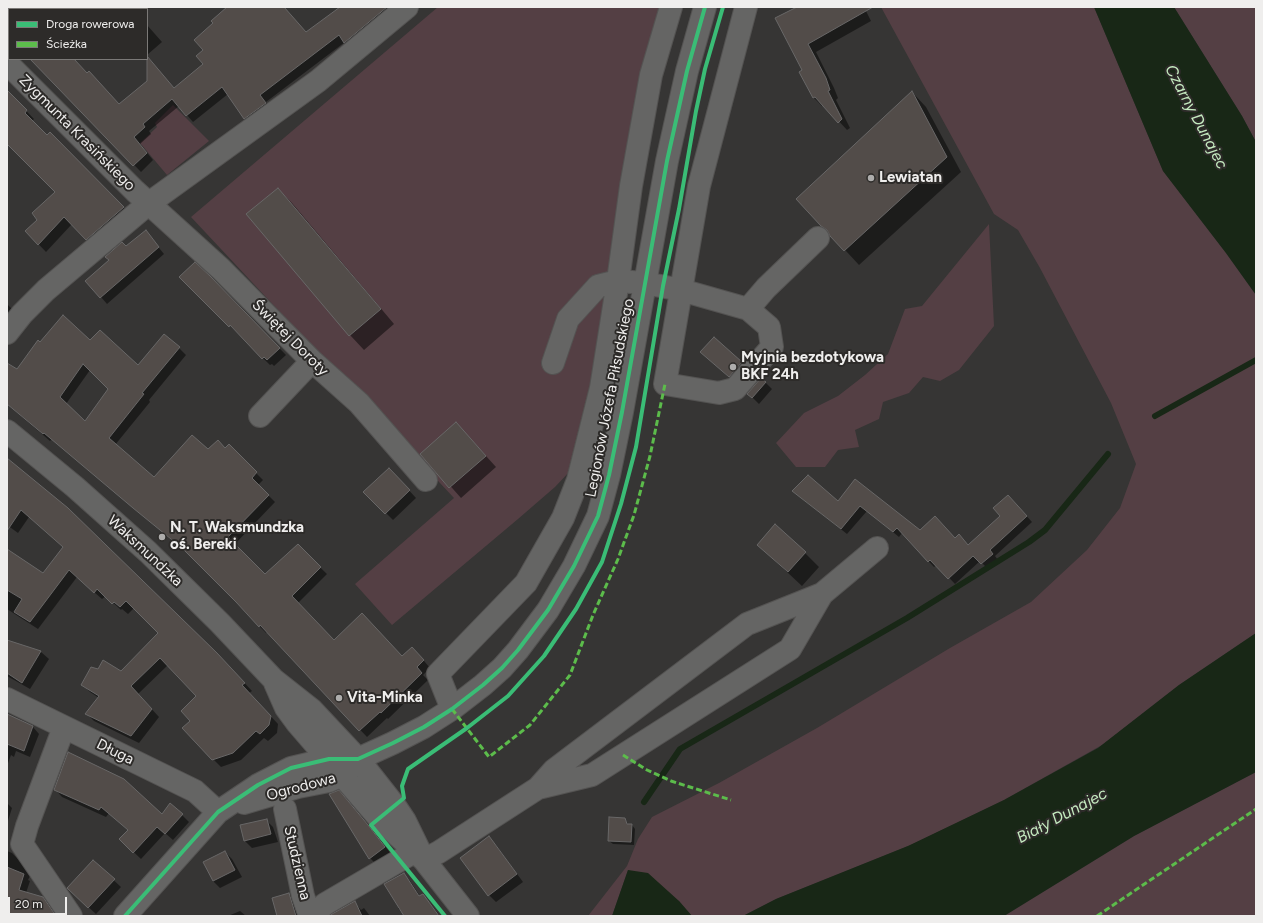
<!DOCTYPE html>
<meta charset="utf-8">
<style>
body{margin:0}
#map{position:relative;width:1263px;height:923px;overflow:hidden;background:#363534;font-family:Figtree,sans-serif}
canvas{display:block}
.frame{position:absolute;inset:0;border:8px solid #efeeed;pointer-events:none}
.legend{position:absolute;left:8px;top:8px;width:140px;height:52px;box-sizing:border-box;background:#2d2b29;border:1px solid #7b7977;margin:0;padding:5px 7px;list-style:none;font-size:12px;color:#efeeed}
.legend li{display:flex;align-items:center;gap:8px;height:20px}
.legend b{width:20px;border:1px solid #7b7977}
.scale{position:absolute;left:8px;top:897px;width:59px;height:18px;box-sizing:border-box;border:2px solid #efeeed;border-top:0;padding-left:5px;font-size:12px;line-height:14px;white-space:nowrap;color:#efeeed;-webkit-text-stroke:3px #2d2b29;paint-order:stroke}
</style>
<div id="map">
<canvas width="1263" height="923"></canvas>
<div class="frame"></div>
<ul class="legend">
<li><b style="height:5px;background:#3abd76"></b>Droga rowerowa</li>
<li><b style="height:5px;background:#5cbc4b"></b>Ścieżka</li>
</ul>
<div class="scale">20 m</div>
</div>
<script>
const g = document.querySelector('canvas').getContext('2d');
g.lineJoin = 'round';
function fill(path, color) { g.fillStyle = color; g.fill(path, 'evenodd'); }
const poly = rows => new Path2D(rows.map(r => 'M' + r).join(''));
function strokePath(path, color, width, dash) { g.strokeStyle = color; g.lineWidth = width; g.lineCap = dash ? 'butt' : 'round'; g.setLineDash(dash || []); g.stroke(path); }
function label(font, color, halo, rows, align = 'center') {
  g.font = font + ' Figtree,sans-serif'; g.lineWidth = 4; g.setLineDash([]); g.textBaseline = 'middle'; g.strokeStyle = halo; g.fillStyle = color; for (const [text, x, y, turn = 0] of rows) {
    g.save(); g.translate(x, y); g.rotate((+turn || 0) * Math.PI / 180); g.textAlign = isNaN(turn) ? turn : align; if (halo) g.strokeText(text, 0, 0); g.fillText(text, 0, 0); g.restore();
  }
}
fill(poly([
 [438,7,661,7,653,33,632,118,598,340,581,438,572,469,555,487,518,519,392,625,355,584,454,498,191,217],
 [881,7,1094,7,1163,171,1226,253,1256,295,1256,633,1179,685,1102,745,1004,800,913,844,776,899,743,916,692,916,679,901,628,870,612,916,588,916,627,866,638,839,652,817,719,783,817,728,950,648,1031,602,1087,550,1120,508,1136,464,1111,403,1040,268,1018,230,994,214],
 [1174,7,1256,7,1256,142,1242,116],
 [173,105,209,141,167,175,140,143,157,127,155,123],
 [989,224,994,326,959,370,940,381,923,377,909,393,883,402,879,419,855,430,859,447,838,450,825,467,796,467,776,443,804,413,838,396,865,375,888,354,905,309,922,306],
 [1256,772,1256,916,1004,916,1134,836]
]), '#543f44');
fill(poly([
 [1094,7,1174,7,1242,116,1256,142,1256,295,1226,253,1163,171],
 [1256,633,1256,772,1134,836,1004,916,743,916,776,899,908,846,1004,800,1098,748,1179,685],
 [628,870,648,873,679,901,692,916,612,916]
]), '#182716');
fill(poly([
 [7,7,29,7,31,9,9,9,9,39,7,37],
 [229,7,283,7,306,33,342,7,402,7,352,49,345,42,266,102,272,110,252,125,245,118,228,94,193,122,179,106,149,131,151,134,140,144,153,160,141,172,31,59,73,59,119,105,166,79,175,89,204,64,204,50,214,23],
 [799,7,864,7,871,21,816,52,834,88,838,98,836,100,850,128,847,130,824,105,822,106,814,98,808,87,804,70],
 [147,25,162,42,147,55],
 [7,91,34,119,32,121,47,136,50,134,131,215,95,247,72,224,46,252,26,231,39,220,57,192,7,142],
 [912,92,926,107,961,172,859,265,822,225],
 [278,189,292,203,394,324,364,350,350,335,248,214],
 [146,232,164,254,107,304,101,297,126,247],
 [181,277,217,284,286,355,274,366,272,364,270,365],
 [7,304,13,310,7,318],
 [714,339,749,369,736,384,709,359],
 [90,342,138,366,179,348,186,355,149,400,150,402,115,445,154,479,208,451,225,449,229,446,263,480,258,485,275,502,235,544,265,575,298,546,327,574,298,603,334,642,402,657,419,655,430,668,423,675,428,680,388,719,387,718,367,737,267,632,266,633,190,555,52,439,50,441,7,404,7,364,17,370,40,343],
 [90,370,110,389,85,423,66,404],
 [765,382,772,389,759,404,749,394],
 [467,435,496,467,461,498,422,454],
 [7,458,225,662,252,691,249,693,278,724,277,733,268,741,264,738,241,760,221,767,213,759,191,721,198,696,168,665,138,694,159,717,139,743,94,721,86,713,99,698,90,692,82,684,121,672,160,633,134,608,128,614,122,609,121,610,106,596,102,599,77,577,38,629,7,609,7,562,43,574,64,547,29,517,18,533,7,525],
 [396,476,416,498,393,520,365,492],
 [855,481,920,531,955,539,969,546,1002,516,1014,502,1032,522,995,556,998,560,988,569,980,561,955,584,937,565,934,567,902,533,899,537,867,511,847,534,799,496,839,502],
 [758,545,805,553,819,567,802,586],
 [7,641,41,652,49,659,30,689,7,676],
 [7,715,33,727,39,734,30,757,16,751,14,757,11,755,7,766],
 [55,789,162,815,182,815,189,822,173,840,165,833,141,859,120,839,128,830,109,813,106,817,62,797],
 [346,799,375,833,391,854,377,865,370,858],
 [7,803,12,808,7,824],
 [624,819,629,825,632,825,635,829,634,845,613,844,609,841],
 [266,820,273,827,278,842,252,848,245,841],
 [488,838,496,845,523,882,496,902,489,895],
 [7,851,12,853,19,860,30,876,28,880,30,881,26,893,43,898,50,905,57,916,7,916],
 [225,852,232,859,242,877,220,888,213,881],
 [93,861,121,887,96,914,75,895],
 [404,874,410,881,420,896,422,895,429,902,440,916,405,916,398,908,400,907],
 [289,894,296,901,300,916,279,916],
 [354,902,361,910,364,908,370,916,335,916],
 [240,911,246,916,228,916]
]), '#0007');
strokePath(poly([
 [1155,416,1256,360],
 [644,802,680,749,907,618,1029,542,1045,530,1108,454]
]), '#182716', 6);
const building = poly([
 [227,7,284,7,306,32,340,7,387,7,344,43,339,35,260,95,266,103,244,119,222,87,186,116,172,99,143,124,145,127,134,137,147,153,133,166,30,59,74,59,87,73,89,71,119,104,147,81,147,56,174,88,203,64,196,56,203,50,194,40,213,23,211,21,227,7],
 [797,7,873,7,808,44,826,78,830,90,828,91,842,119,838,123,815,97,813,98,799,72,802,70,775,18,797,7],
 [7,90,27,110,25,113,47,135,50,132,124,207,86,240,64,217,38,245,25,231,37,220,32,213,55,192,7,144,7,90],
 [912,91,947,157,844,251,830,236,827,230,821,226,796,199,912,91],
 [278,188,381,309,349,336,246,214,278,188],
 [146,230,159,247,100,298,85,281,109,260,105,257,122,242,126,246,146,230],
 [195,262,210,276,280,348,267,360,264,357,262,359,230,325,229,327,179,277,195,262],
 [63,315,90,340,100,330,138,365,164,334,180,347,142,393,144,394,109,438,154,477,192,435,208,449,218,440,225,448,229,444,257,472,252,478,269,495,228,537,265,574,298,544,321,567,292,596,334,640,362,613,402,656,412,647,424,660,417,667,422,673,381,713,380,712,359,731,260,625,259,627,236,602,182,548,133,508,44,433,43,434,7,404,7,363,17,369,38,340,40,342,63,315],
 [83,364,108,389,85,421,60,397,83,364],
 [714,337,742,362,729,377,700,352,714,337],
 [761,378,766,382,752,398,747,394,761,378],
 [456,422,486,456,449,488,420,454,456,422],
 [7,458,68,508,217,653,245,683,242,685,271,716,269,725,260,734,256,731,233,753,212,760,182,728,190,721,181,711,196,696,160,658,131,686,152,709,131,736,85,714,99,696,81,685,91,667,98,669,103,660,121,671,158,633,126,601,120,607,114,602,112,604,97,589,94,593,69,570,30,622,14,612,22,599,7,590,7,549,43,573,63,547,21,510,7,531,7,458],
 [389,468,410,490,385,514,363,492,389,468],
 [808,475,838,501,855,479,920,530,935,516,955,538,959,534,968,545,1000,516,993,508,1008,495,1027,516,990,550,993,554,981,564,973,556,948,579,930,560,928,562,897,528,893,532,860,506,841,529,792,491,808,475],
 [775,524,806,552,788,572,757,545,775,524],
 [7,640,41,651,22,683,7,673,7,640],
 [7,714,33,726,24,751,7,744,7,714],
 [68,752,124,779,162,814,170,803,183,814,165,834,157,827,133,853,119,839,128,830,101,807,99,810,54,790,68,752],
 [339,790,368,825,385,847,369,859,329,794,339,790],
 [609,817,625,818,627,824,632,824,631,842,608,841,609,817],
 [267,819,271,834,244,841,240,825,267,819],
 [489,836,517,874,488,896,460,858,489,836],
 [225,851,235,870,213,881,203,862,225,851],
 [93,860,115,879,88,908,67,888,93,860],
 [7,867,24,874,19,890,43,897,54,913,53,916,7,916,7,867],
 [404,873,419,896,423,894,439,916,404,916,384,884,404,873],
 [289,893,296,916,277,916,272,898,289,893],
 [355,901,362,916,330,916,332,914,355,901]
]);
fill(building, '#524c49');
strokePath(building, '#686767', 1);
const minor = poly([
 [746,7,699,186,665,384,719,393,735,389,772,347,769,327,748,309],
 [7,63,135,191,221,269,312,361,359,403,426,480],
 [7,333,22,314,46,290,148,204,318,81,407,7],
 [553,363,568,319,598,286,618,281,645,283,681,290,748,309,766,288,818,238],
 [260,416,312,361],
 [7,431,75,487,148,552,220,623,274,680,312,710,358,759,395,806,405,821,424,860],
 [275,683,286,708,297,723,379,818,424,860,468,916],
 [7,699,195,791,218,812],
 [452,709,438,674,526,583,563,518,578,480,601,388,618,281,631,186,651,75,671,7],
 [64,727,27,826,22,844,71,916],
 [538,788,554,770,747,624,822,594],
 [244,803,298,787,329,781,343,775,351,766],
 [285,809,303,896,310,916],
 [424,860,439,852,538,788,592,775,790,649,822,594,877,548],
 [125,916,218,812,258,785,291,768,329,759,358,759,393,743,424,727,452,709,483,685,502,668,518,650,548,610,574,566,598,516,609,475,622,412,667,161,687,71,705,7],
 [312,916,325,904,414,852]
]);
strokePath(minor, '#545352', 24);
strokePath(minor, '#656564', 22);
strokePath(poly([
 [452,709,489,757,530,725,570,675,593,615,618,559,634,515,650,456,665,384],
 [623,755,647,770,671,781,731,800],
 [1097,916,1256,809]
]), '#5cbc4b', 3, [6, 3]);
strokePath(poly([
 [125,916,218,812,258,785,291,768,329,759,358,759,393,743,424,727,452,709,483,685,502,668,518,650,548,610,574,566,598,516,609,475,622,412,667,161,687,71,705,7],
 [445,916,371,825,404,798,402,786,408,769,467,728,508,696,544,656,576,609,602,562,621,504,636,447,663,286,679,209,696,111,705,69,723,7]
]), '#3abd76', 4);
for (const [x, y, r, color] of [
 [871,178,4,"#aeadac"],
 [733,367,4,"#aeadac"],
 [162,537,4,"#aeadac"],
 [339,698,4,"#aeadac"]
]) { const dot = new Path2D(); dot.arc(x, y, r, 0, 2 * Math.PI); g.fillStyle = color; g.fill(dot); strokePath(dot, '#2d2b29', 1.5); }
label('15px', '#efeeed', '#2d2b29', [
 ["Zygmunta Krasińskiego",77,133,45],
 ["Świętej Doroty",290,338,45],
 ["Legionów Józefa Piłsudskiego",610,398,-79],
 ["Waksmundzka",145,551,43],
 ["Długa",115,752,26],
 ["Ogrodowa",301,787,-15],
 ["Studzienna",297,863,77]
]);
label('bold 15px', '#efeeed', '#2d2b29', [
 ["Lewiatan",879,178],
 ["Myjnia bezdotykowa",741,358],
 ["BKF 24h",741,375],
 ["N. T. Waksmundzka",170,528],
 ["oś. Bereki",170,545],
 ["Vita-Minka",347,698]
], 'left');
label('italic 16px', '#c5ebc0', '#2d2b29', [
 ["Czarny Dunajec",1196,117,62],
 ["Biały Dunajec",1062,816,-28]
]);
</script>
